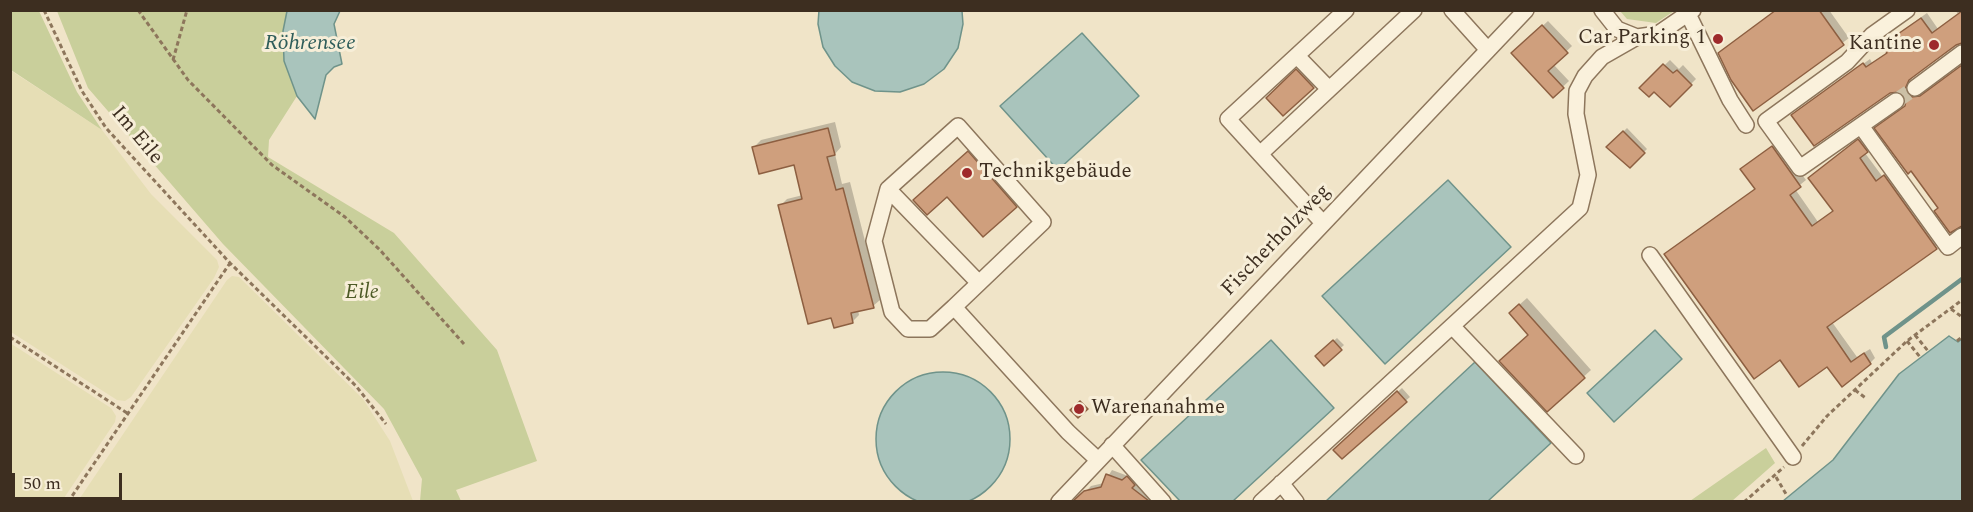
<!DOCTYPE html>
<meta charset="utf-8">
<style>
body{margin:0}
#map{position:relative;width:1973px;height:512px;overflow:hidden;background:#f0e4c8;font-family:Spectral,serif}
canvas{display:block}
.frame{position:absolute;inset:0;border:12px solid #3d2e20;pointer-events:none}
.scale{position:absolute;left:12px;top:473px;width:110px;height:27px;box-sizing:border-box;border:3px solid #3d2e20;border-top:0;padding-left:8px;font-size:18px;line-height:21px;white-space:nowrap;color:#3d2e20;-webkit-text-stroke:4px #f7eed8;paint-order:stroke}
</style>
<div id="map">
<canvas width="1973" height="512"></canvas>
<div class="frame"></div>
<div class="scale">50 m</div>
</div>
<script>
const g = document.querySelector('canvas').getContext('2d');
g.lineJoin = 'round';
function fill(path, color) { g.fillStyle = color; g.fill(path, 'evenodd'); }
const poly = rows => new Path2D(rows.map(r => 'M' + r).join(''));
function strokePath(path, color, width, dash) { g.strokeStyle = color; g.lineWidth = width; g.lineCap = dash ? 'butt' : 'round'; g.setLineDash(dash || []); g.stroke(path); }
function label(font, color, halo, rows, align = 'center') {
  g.font = font + ' Spectral,serif'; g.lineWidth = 6; g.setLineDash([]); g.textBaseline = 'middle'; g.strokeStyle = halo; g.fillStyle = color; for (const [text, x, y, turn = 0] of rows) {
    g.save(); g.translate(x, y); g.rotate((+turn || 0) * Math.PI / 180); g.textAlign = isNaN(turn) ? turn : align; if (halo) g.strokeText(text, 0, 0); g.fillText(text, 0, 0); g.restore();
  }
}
fill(poly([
 [10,70,102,130,151,194,217,260,219,267,214,278,131,397,125,401,117,400,11,332],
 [232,276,239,277,363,399,390,441,413,501,78,501,227,280],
 [10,343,111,408,116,416,115,422,62,501,11,501]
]), '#e6deb5');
fill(poly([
 [10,11,39,11,77,92,102,130,11,70],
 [57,11,287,11,283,31,284,61,297,96,269,140,268,157,394,233,497,350,537,461,456,490,461,501,420,501,422,479,384,409,223,244,88,88],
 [1620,11,1674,11,1656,23,1627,19],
 [1766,448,1775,463,1732,501,1690,501]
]), '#c9cf9b');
const water = poly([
 [819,10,962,11,963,24,958,48,944,69,924,84,900,92,875,91,852,82,835,66,823,47,818,24,819,10],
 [287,11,340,11,334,24,342,64,334,67,326,75,315,119,297,96,284,61,283,31,287,11],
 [1082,33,1139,96,1058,170,1000,106,1082,33],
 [1448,180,1511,247,1385,364,1322,296,1448,180],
 [1655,330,1682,359,1614,422,1587,393,1655,330],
 [1949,336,1958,342,1962,339,1962,501,1783,501,1833,460,1899,374,1949,336],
 [1271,340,1334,408,1233,501,1180,501,1141,460,1271,340],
 [1475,362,1551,443,1488,501,1326,501,1475,362],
 '876 439a67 67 0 1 1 134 0a67 67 0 1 1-134 0Z'
]);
fill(water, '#a9c4bc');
strokePath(water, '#6f938a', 1.5);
fill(poly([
 [1776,10,1829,10,1849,38,1754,109,1720,53],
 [1955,10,1962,10,1962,42,1913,76,1910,82,1913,89,1922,93,1962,65,1962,226,1939,208,1882,123,1906,105,1906,95,1900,90,1793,115,1870,59,1872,63,1888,52,1884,45,1889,40,1927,13,1938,29,1958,14],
 [1548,21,1572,46,1553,64,1569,81,1553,96,1513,53],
 [1670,60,1679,69,1683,65,1696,79,1670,105,1654,89,1641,88],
 [1303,65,1318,81,1283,114,1268,98],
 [835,122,841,147,835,154,842,184,850,182,880,300,873,306,858,310,859,315,852,322,833,316,780,206,787,199,803,195,795,164,754,147,761,140],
 [1627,128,1647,149,1630,166,1608,147],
 [1865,135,1872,146,1865,153,1882,176,1890,170,1942,242,1832,322,1857,357,1870,349,1875,358,1870,363,1828,365,1780,358,1666,254,1756,189,1748,164,1778,142,1806,180,1795,189,1818,222,1834,211,1816,172],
 [972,149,1019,202,983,235,947,195,915,200],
 [1527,298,1591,370,1547,410,1530,335,1518,306],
 [1337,338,1344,345,1324,364,1317,356],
 [1402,388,1410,397,1342,456,1335,450],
 [1112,470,1128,476,1133,472,1158,502,1076,502,1091,486,1104,483]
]), '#0003');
strokePath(poly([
 [1886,347,1884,337,1962,279]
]), '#6f938a', 4.5);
const building = poly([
 [1776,10,1819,10,1844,45,1753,111,1731,80,1718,53,1776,10],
 [1962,11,1962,43,1956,45,1909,80,1905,89,1911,97,1920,96,1962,65,1962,226,1950,233,1934,211,1938,208,1911,171,1908,174,1874,128,1905,106,1906,100,1901,92,1890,93,1814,146,1791,115,1863,63,1866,67,1887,53,1882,45,1921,18,1932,33,1962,11],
 [1542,25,1568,53,1548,71,1564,88,1553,98,1511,53,1542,25],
 [1663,64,1673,73,1677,70,1692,85,1670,107,1654,92,1649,97,1639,88,1663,64],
 [1296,69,1314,88,1283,116,1266,98,1296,69],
 [828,128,835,155,827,157,836,190,843,188,874,308,851,313,853,323,834,328,831,318,808,324,778,205,802,199,794,165,759,174,752,147,828,128],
 [1623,131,1645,153,1630,168,1606,147,1623,131],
 [1858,139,1868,152,1860,158,1876,181,1884,175,1937,249,1827,327,1851,362,1864,353,1871,364,1842,387,1827,367,1799,387,1780,360,1754,379,1664,254,1755,189,1740,169,1772,146,1801,187,1790,195,1812,226,1833,211,1808,178,1858,139],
 [968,151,1017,207,983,237,947,197,927,215,913,200,968,151],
 [1519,304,1585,378,1547,412,1499,361,1528,335,1509,313,1519,304],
 [1333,340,1342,350,1324,366,1315,356,1333,340],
 [1397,391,1407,402,1342,459,1333,450,1397,391],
 [1080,401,1088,409,1078,418,1070,410,1080,401],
 [1106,474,1122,480,1127,476,1135,485,1132,488,1149,501,1073,501,1084,491,1101,487,1106,474]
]);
fill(building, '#cf9f7d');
strokePath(building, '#8d5f41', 1.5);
strokePath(poly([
 [1896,101,1915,88]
]), '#ccc0a6', 15, [15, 8]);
const minor = poly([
 [1452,10,1488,50],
 [1602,10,1617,29,1637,37],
 [1688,14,1730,100,1746,125],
 [1297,56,1329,89],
 [1915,88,1962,53],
 [1896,101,1800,168,1766,121,1847,62,1872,35,1907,10],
 [1861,126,1948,247,1962,236],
 [1260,154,1414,10],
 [888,189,979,283],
 [1323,223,1228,119,1346,10],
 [1650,255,1793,457],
 [954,307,1043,222,958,126,888,189,874,241,892,312,908,329,930,329,954,307,1068,432,1098,460],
 [1452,326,1576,456],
 [1112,445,1163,502],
 [1281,483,1296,502],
 [1059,502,1526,10],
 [1261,502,1580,208,1588,175,1576,114,1577,91,1585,76,1602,57,1637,37,1658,34,1693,10]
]);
strokePath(minor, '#8d765c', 18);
strokePath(poly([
 [44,10,82,91,106,128,230,263,356,386,386,424],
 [138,10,188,80,272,165,345,217,380,250,464,344],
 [173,60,187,10],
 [1951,309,1962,317],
 [1915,335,1928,351],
 [10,337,127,413],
 [1907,341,1920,357],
 [1957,341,1962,337],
 [1855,390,1867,399],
 [1802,446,1827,416,1907,341,1962,300],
 [1776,477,1786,494],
 [68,502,230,263],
 [1744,502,1784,467]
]), '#8d765c', 3, [4.5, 3]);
strokePath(minor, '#faf1dc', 15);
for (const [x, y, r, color] of [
 [1718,39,6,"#9e2a2b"],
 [1934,45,6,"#9e2a2b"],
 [967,173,6,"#9e2a2b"],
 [1079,409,6,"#9e2a2b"]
]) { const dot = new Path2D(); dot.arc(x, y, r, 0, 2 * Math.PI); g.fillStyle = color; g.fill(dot); strokePath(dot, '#f7eed8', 2); }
label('21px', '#3d2e20', '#f7eed8', [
 ["Car Parking 1",1706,39],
 ["Kantine",1922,45],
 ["Technikgebäude",979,173,"left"],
 ["Warenanahme",1091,409,"left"]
], 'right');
label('21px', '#3d2e20', '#f7eed8', [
 ["Im Eile",136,136,50],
 ["Fischerholzweg",1277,241,-46]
]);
label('italic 21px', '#4d5a26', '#f7eed8', [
 ["Eile",362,294]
]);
label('italic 22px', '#2f5d5a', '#f7eed8', [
 ["Röhrensee",310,45]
]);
</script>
